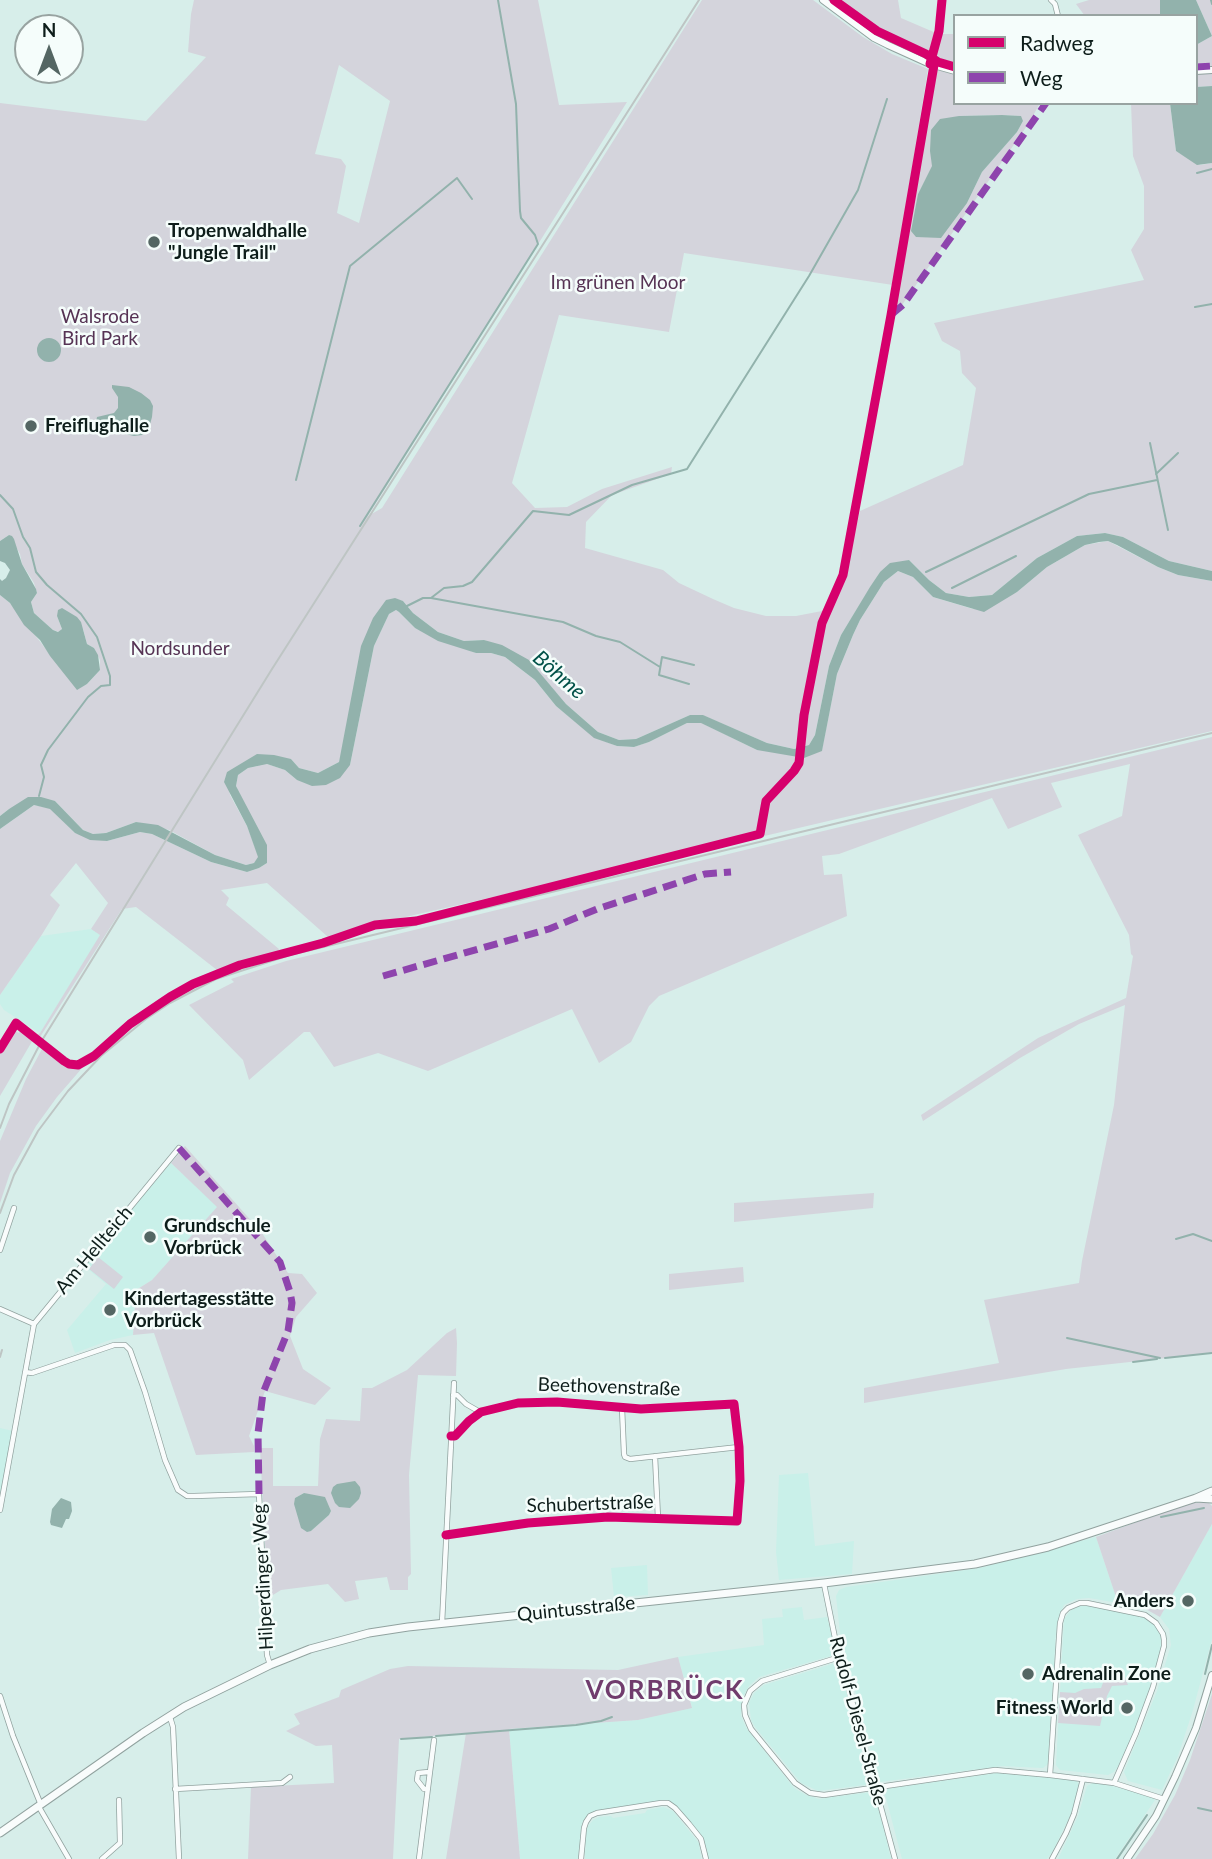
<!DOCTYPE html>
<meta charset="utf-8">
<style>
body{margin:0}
#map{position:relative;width:1212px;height:1859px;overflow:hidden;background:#d7eeea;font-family:Lato,sans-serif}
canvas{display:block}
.legend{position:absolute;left:953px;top:14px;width:245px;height:91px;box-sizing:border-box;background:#f5fdfb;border:2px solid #98a3a1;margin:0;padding:9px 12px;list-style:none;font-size:21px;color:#0d1d1a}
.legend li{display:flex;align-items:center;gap:14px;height:35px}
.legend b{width:35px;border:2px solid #98a3a1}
.north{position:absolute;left:14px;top:14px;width:70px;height:70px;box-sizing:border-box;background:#f5fdfb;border:2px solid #98a3a1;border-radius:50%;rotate:0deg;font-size:19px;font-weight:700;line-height:28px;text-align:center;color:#0d1d1a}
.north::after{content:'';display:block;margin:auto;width:24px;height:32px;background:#546663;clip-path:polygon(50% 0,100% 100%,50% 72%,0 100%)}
</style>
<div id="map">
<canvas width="1212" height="1859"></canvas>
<ul class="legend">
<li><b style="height:9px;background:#d6006c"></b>Radweg</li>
<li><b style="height:9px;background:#8e44ad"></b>Weg</li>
</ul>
<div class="north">N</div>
</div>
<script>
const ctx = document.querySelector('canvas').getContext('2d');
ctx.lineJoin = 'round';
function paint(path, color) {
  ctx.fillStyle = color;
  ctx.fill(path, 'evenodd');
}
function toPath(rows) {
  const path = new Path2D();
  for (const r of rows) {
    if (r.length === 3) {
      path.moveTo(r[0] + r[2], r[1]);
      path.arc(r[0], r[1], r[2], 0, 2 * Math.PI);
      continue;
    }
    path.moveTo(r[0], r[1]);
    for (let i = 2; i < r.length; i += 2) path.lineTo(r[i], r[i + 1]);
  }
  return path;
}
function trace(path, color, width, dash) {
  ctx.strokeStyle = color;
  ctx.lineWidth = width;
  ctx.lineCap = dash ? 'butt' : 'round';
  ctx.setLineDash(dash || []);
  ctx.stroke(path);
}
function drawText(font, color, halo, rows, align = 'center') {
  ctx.font = font + ' Lato,sans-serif';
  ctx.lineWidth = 5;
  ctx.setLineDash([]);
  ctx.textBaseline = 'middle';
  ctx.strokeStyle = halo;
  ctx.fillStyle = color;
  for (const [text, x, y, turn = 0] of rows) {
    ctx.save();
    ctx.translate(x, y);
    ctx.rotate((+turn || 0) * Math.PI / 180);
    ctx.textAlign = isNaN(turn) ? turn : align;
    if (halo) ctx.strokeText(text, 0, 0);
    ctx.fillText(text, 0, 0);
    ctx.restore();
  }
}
paint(toPath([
 [91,929,101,935,40,1033,4,1010,0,1004,0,995,41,936],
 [171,1163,218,1207,152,1280,136,1290,133,1335,110,1340,75,1353,67,1330,106,1284,84,1266],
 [0,1428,13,1431,0,1499],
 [808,1473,815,1546,854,1541,852,1574,779,1580,776,1552,779,1475],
 [1212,1524,1212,1639,1193,1710,1178,1756,1162,1790,1128,1781,1124,1772,1157,1691,1171,1645,1169,1629,1160,1617],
 [1096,1537,1118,1603,1089,1598,1077,1599,1064,1605,1059,1616,1056,1630,1048,1764,1043,1768,1002,1766,880,1782,878,1779,840,1633,836,1596,839,1590,846,1587,980,1568],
 [647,1565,648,1595,614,1597,611,1568],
 [1090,1605,1139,1615,1156,1623,1162,1634,1163,1646,1151,1689,1134,1734,1119,1765,1114,1772,1108,1775,1060,1770,1056,1765,1064,1619,1071,1610,1080,1606],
 [802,1607,804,1620,827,1617,836,1650,834,1655,759,1677,749,1686,742,1699,741,1716,744,1723,747,1729,794,1788,806,1795,819,1799,871,1792,875,1794,891,1859,709,1859,704,1840,676,1807,669,1802,588,1816,582,1823,578,1859,520,1859,509,1729,638,1720,692,1707,678,1657,764,1645,762,1619,783,1617,782,1609],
 [835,1663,840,1667,870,1780,865,1785,818,1791,801,1783,755,1727,751,1720,749,1703,754,1693,764,1685],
 [997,1773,1076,1780,1080,1786,1071,1814,1053,1851,1047,1859,902,1859,885,1794,887,1789],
 [1095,1782,1152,1796,1155,1800,1115,1859,1058,1859,1078,1816,1087,1786],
 [663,1807,673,1811,699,1843,701,1859,585,1859,586,1833,588,1826,593,1820,599,1817,611,1816,613,1818,645,1813,647,1810]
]), '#c9f0e9');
paint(toPath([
 [194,0,538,0,559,105,627,102,368,516,382,508,702,0,813,0,863,37,892,54,928,69,893,285,684,253,669,332,559,315,512,483,535,508,567,507,602,489,672,467,671,474,612,495,586,522,585,548,663,570,679,583,713,599,734,608,766,616,796,616,822,611,845,573,860,511,963,465,976,388,962,373,960,351,942,341,934,323,1144,280,1131,250,1144,229,1144,186,1133,156,1131,103,1170,103,1176,151,1200,165,1212,163,1212,571,1169,561,1123,537,1105,533,1077,536,1037,558,992,595,969,597,946,593,929,580,909,560,880,572,841,635,829,666,815,735,809,745,794,749,767,743,702,715,690,715,636,739,619,740,598,732,566,704,528,660,484,640,464,641,438,632,413,613,403,601,386,600,339,762,318,773,299,768,291,759,227,772,230,795,247,826,259,858,254,863,246,865,215,855,169,830,136,822,106,833,93,834,83,830,55,801,9,809,0,816,0,595,10,603,77,689,87,684,100,670,100,660,94,648,87,644,83,629,57,616,62,629,59,632,53,630,34,613,31,602,37,593,34,583,22,564,20,554,9,535,0,541,0,103,146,121,206,57,188,52,191,14],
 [339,65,390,101,359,223,337,213,346,166,341,159,315,154],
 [838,0,898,0,901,18,936,33,929,52,887,35],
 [1089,0,1160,0,1160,16,1085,16,1076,4],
 [1196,0,1212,0,1212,86,1196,87,1196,45,1212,36],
 [941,34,955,34,955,63,936,58],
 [935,69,955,75,955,103,1040,103,1029,123,902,305,894,310,929,113],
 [1002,115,1020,116,1023,121,1017,132,982,172,967,203,918,194,959,116],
 [1108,541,1158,567,1178,575,1212,581,1212,731,726,845,722,842,572,879,388,921,328,937,267,883,221,890,229,898,226,905,279,949,278,951,245,960,217,970,136,907,122,909,40,1037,37,1035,40,1033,100,935,91,929,108,903,76,863,50,895,60,905,41,936,0,995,0,829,34,805,50,808,75,833,107,841,140,832,152,834,211,862,247,872,259,868,267,863,246,808,236,786,238,775,248,768,267,764,285,770,297,780,350,765,374,646,389,614,396,610,399,612,415,628,476,653,491,653,505,657,535,680,556,706,594,737,617,746,634,747,649,742,687,723,694,722,702,723,757,750,822,750,837,674,853,635,860,620,884,582,898,571,913,577,933,597,973,609,1017,592,1047,567,1085,545],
 [1212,737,1212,1353,1066,1369,864,1403,864,1388,999,1363,984,1300,1079,1283,1082,1261,1114,1105,1125,1005,1079,1024,1020,1058,923,1121,921,1115,1038,1038,1126,998,1133,956,1131,954,1129,935,1078,835,1122,816,1130,764,1051,783,1062,807,1008,829,992,798,839,854,822,856,824,875,842,874,847,916,659,996,649,1006,631,1042,599,1063,572,1009,428,1071,378,1053,334,1067,310,1032,304,1032,249,1080,243,1060,189,1005,234,982,231,979,286,961],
 [21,1030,34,1038,0,1096,0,1053,15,1031,19,1033],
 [43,1047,68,1066,83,1067,57,1097,36,1126,10,1173,0,1203,0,1141,26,1079],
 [185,1146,262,1233,288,1273,302,1274,317,1293,296,1317,290,1336,303,1369,331,1388,315,1405,265,1391,249,1436,254,1446,254,1452,196,1455,154,1333,133,1335,136,1290,152,1280,217,1207,171,1163],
 [874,1193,873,1208,734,1222,734,1203],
 [98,1257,123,1277,114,1289,89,1269],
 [743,1267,744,1282,669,1290,669,1274],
 [456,1328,457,1343,456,1376,418,1375,409,1475,411,1574,408,1577,408,1590,390,1590,387,1577,355,1581,359,1599,345,1602,328,1584,281,1590,268,1598,260,1448,273,1448,273,1486,318,1486,320,1439,326,1419,360,1421,362,1388,372,1388,407,1370,447,1333],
 [304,1493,331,1511,329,1515,311,1531,295,1498],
 [1208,1502,1212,1506,1212,1524,1160,1617,1142,1607,1118,1603,1096,1537,1172,1509,1193,1503],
 [678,1657,692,1708,638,1720,509,1729,520,1859,446,1859,466,1733,399,1739,393,1859,248,1859,251,1787,334,1783,332,1745,316,1746,286,1731,300,1724,294,1714,339,1697,341,1690,390,1669,408,1666,618,1670],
 [1107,1672,1124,1675,1128,1685,1112,1686,1107,1696,1100,1726,1058,1723,1060,1692,1075,1693,1084,1689,1101,1688],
 [1212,1694,1212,1859,1135,1859,1153,1834,1175,1795,1190,1760]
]), '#d4d4dc');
paint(toPath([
 [1160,0,1196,0,1212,36,1196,45,1196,16,1160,16],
 [1212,86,1212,163,1197,165,1176,151,1170,103,1196,103,1196,87],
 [1002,115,1021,116,1023,121,1017,132,982,172,967,203,941,238,916,237,911,231,918,194,932,166,930,151,931,130,940,119,959,116],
 [49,350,12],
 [112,385,129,387,141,393,150,400,153,406,152,417,149,428,142,435,134,436,117,432,89,422,96,422,97,417,114,413,118,408,118,397,112,388],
 [1105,533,1123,537,1169,561,1212,571,1212,581,1178,575,1158,567,1117,545,1108,541,1099,542,1085,545,1047,567,1017,592,984,612,933,597,913,577,898,571,884,582,860,620,853,635,837,674,822,751,804,758,757,750,701,723,687,723,649,742,634,747,617,746,594,738,556,706,535,680,505,657,491,653,476,653,438,641,415,628,399,612,396,610,389,614,374,646,350,765,340,778,326,785,312,786,297,780,285,770,267,764,248,768,238,775,236,786,267,845,267,863,259,868,247,872,211,862,152,834,140,832,107,841,90,840,75,833,50,809,34,805,0,829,0,816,9,809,28,797,41,797,55,801,83,830,93,834,106,833,136,822,158,825,215,855,246,865,254,863,258,857,247,826,224,782,227,772,257,754,274,755,291,759,299,768,318,773,339,762,361,646,373,618,386,600,395,598,403,601,413,613,438,632,464,641,484,640,502,645,529,660,566,704,598,732,619,740,636,739,690,715,703,715,767,743,794,749,809,745,815,735,829,666,841,635,870,587,880,572,890,563,909,560,929,580,946,593,969,597,992,595,1037,558,1077,536],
 [9,535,12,536,14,539,22,564,36,589,37,593,31,602,34,613,53,630,58,632,62,629,57,616,58,610,62,608,77,617,81,622,87,644,94,648,98,655,100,670,87,684,77,690,50,656,40,640,24,625,10,603,0,595,0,579,2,581,6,578,10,570,5,563,0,561,0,541],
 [355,1481,360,1487,361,1493,359,1499,350,1508,339,1507,335,1503,331,1493,333,1487,337,1484],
 [304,1493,325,1497,331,1511,329,1515,311,1531,307,1532,301,1528,294,1504,295,1498],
 [61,1498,71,1502,72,1511,69,1519,66,1519,62,1528,51,1525,50,1522,52,1509]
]), '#92b2ac');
trace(toPath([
 [1211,0,1212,4],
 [1197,173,1212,169],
 [1195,307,1212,304],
 [1150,443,1168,530],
 [1156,474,1178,453],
 [296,480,350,266,457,178,472,199],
 [0,495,13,509,23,537,30,548,36,572,47,585,81,614,97,637,110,676,110,685,101,686,88,697,48,750,41,765,44,777,39,796],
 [360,526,538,244,535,235,521,218,520,211,516,104,498,0],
 [926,572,1089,494,1157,480],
 [952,588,1016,556],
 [431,598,444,588,463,586,472,582,533,511,569,515,632,485,687,469,809,276,858,190,887,99],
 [407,606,423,598,431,598,563,622,596,636,620,642,660,667],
 [689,684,659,675,662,657,694,665],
 [1176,1239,1193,1234,1212,1241],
 [1067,1338,1160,1358],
 [1165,1358,1212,1353],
 [1133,1362,1157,1359],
 [1161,1517,1204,1508],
 [1205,1674,1212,1645],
 [436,1736,576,1725,601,1721,612,1717],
 [401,1739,432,1737],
 [1198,1808,1212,1811],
 [1117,1859,1147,1815]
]), '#92b2ac', 2);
const street = toPath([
 [1051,0,1055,4,1058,16],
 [930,64,939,31,942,0],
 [0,1049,16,1023],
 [0,1250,14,1208],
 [0,1309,34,1324],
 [25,1372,32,1373,114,1345,125,1345,130,1350,145,1392,165,1460,178,1490,187,1496,194,1496,259,1494,267,1655,270,1665],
 [453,1395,457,1395,466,1404,480,1412],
 [622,1408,624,1454,625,1457,630,1459,739,1447],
 [655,1456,658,1518],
 [0,1510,34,1324,179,1148],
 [446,1535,528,1523,608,1517,737,1521,740,1481,739,1447,734,1404,641,1409,557,1402,518,1403,481,1412,469,1421,455,1436,451,1436],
 [824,1584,835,1638,895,1859],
 [442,1623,454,1383],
 [840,1657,762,1681,750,1691,744,1705,745,1715,751,1729,795,1783,810,1793,824,1795,995,1770,1050,1775,1114,1783,1164,1799],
 [0,1696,13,1736,41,1805],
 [170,1717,173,1727,179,1859],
 [1050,1775,1060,1623,1063,1613,1068,1608,1080,1603,1087,1603,1145,1615,1156,1623,1163,1634,1164,1640,1164,1646,1153,1687,1136,1733,1114,1783],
 [175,1789,282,1783,290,1777],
 [427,1789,424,1789,417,1780,418,1773,429,1772],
 [39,1807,69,1859],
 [102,1859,120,1843,119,1800],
 [419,1859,434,1740],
 [581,1859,584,1828,586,1822,590,1816,597,1813,661,1803,668,1803,675,1808,689,1824,701,1839,706,1859],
 [1052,1859,1066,1833,1074,1814,1083,1779]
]);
const secondary = toPath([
 [823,0,874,38,888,45,930,64,955,71],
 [1196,71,1212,70],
 [1127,1859,1156,1816,1175,1777,1196,1728,1212,1675]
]);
const primary = toPath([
 [1196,1498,1212,1499],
 [0,1833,143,1733,184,1707,270,1665,310,1649,369,1633,408,1627,824,1583,975,1564,1048,1547,1196,1498,1212,1491]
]);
trace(street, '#91a29f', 6);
trace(secondary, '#91a29f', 8);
trace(primary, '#91a29f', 9);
trace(street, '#f9fcfc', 4.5);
trace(secondary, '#f9fcfc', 6);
trace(primary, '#f9fcfc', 7);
trace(toPath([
 [0,1128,9,1104,41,1042,272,669,699,0],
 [0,1213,14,1175,38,1131,68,1091,101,1056,146,1019,170,1003,216,979,290,955,1212,733],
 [0,1357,2,1350]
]), '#bec5c4', 2);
trace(toPath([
 [1196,67,1212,66],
 [892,314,903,305,1046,103],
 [383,976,549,929,597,909,705,874,731,872],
 [179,1148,280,1262,290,1292,292,1303,288,1331,263,1393,258,1433,259,1494]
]), '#8e44ad', 7, [14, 7]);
trace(toPath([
 [834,0,877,31,926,54,938,62,955,67],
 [0,1049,16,1023,64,1061,69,1064,78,1065,94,1056,130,1024,170,997,193,984,240,965,323,943,375,925,416,921,760,834,766,801,794,771,799,763,804,715,822,623,843,575,891,315,934,65,930,64,939,31,942,0],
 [446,1535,528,1523,608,1517,737,1521,740,1481,739,1447,734,1404,641,1409,557,1402,518,1403,481,1412,469,1421,455,1436,451,1436]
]), '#d6006c', 9);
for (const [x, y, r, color] of [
 [154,242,7,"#546663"],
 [31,426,7,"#546663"],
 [150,1237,7,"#546663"],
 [110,1310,7,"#546663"],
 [1188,1601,7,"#546663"],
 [1028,1674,7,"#546663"],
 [1127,1708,7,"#546663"]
]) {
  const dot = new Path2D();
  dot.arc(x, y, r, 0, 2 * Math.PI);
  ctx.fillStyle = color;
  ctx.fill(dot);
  trace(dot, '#f5fdfb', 2.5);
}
drawText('bold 19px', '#0d1d1a', '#f5fdfb', [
 ["Tropenwaldhalle",168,231],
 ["\"Jungle Trail\"",168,253],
 ["Freiflughalle",45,426],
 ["Grundschule",164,1226],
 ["Vorbrück",164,1248],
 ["Kindertagesstätte",124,1299],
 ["Vorbrück",124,1321],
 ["Anders",1174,1601,"right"],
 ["Adrenalin Zone",1042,1674],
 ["Fitness World",1113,1708,"right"]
], 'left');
drawText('19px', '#563354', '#f5fdfb', [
 ["Im grünen Moor",618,283],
 ["Walsrode",100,317],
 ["Bird Park",100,339],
 ["Nordsunder",180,649]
]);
drawText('19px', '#0d1d1a', '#f5fdfb', [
 ["Am Hellteich",94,1250,-50],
 ["Beethovenstraße",609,1387,2],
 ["Schubertstraße",590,1504,-2],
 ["Hilperdinger Weg",263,1577,-93],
 ["Quintusstraße",576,1609,-6],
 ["Rudolf-Diesel-Straße",858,1721,75]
]);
drawText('italic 21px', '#005148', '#f5fdfb', [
 ["Böhme",559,675,41]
]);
ctx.letterSpacing = '2px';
drawText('bold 26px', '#703c6d', '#f5fdfb', [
 ["VORBRÜCK",665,1691]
]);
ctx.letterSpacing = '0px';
</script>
